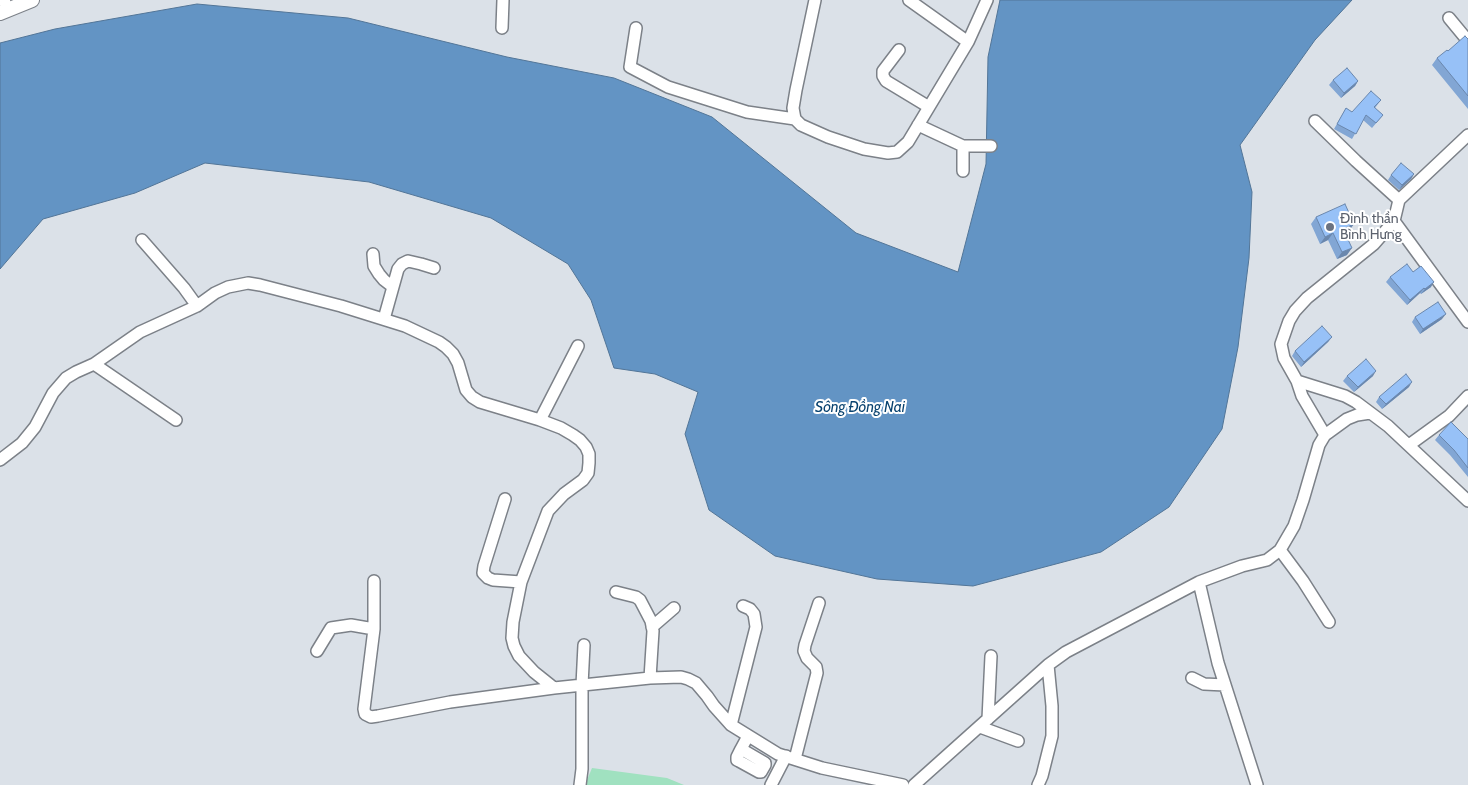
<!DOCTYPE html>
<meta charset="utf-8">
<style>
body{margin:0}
canvas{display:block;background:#dbe1e8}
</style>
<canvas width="1468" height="785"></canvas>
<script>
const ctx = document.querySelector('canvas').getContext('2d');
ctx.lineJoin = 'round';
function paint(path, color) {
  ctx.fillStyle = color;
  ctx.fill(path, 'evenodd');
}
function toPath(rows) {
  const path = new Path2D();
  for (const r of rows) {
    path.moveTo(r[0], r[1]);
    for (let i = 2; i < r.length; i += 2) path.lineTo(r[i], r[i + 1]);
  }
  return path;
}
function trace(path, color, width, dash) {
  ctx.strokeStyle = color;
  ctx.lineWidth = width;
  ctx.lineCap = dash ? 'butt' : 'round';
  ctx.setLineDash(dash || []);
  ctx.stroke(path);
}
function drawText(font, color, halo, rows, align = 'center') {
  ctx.font = font + ' Cabin,sans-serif';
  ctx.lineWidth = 4;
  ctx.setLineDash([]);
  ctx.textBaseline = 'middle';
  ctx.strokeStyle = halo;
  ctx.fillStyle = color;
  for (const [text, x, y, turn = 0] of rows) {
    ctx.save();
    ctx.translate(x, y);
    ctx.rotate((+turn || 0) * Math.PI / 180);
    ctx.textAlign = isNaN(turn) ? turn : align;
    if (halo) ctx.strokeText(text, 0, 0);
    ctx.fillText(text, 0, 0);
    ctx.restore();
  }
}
paint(toPath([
 [592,768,667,778,684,785,585,785]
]), '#a0e1c0');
const water = toPath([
 [1000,0,1352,0,1315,40,1240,145,1252,192,1249,258,1238,347,1222,429,1169,507,1101,552,973,586,877,579,775,556,709,510,685,434,698,392,655,374,614,368,591,300,568,264,491,218,369,182,205,163,135,193,43,219,0,269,0,43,55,29,197,4,348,18,507,57,614,78,712,117,856,233,958,272,986,164,988,57,1000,0]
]);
paint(water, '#6394c4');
trace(water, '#527597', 1);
const minor = toPath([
 [4,0,8,10],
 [815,0,796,90,793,108,795,119,801,125,828,137,864,149,888,153,897,152,908,142,968,42,987,0],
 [909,0,968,42],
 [1449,18,1468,41],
 [502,28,503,0],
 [636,28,630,67,668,87,747,112,795,119],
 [899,50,883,71,883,76,886,81,929,107],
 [1315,121,1356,161,1399,200],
 [918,125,963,146,991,146],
 [963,171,963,146],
 [1394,221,1468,322],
 [142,240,184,288,197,306],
 [373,254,374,266,379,274,384,280,393,287],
 [384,319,398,269,402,264,408,261,421,264,434,268],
 [94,364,176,420],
 [1297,381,1345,396,1356,402,1388,426,1468,501],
 [540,420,578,346],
 [1325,435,1302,396,1297,381,1284,358,1281,344,1289,321,1295,311,1307,298,1374,244,1394,221,1399,200,1468,135],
 [1409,445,1449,416,1468,396],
 [0,460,22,443,35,427,53,393,66,378,76,372,94,364,140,332,197,306,215,293,228,287,248,283,260,285,341,306,405,326,439,342,446,347,453,354,458,363,466,390,472,397,480,402,540,420,561,428,573,435,580,440,586,447,589,454,589,463,588,473,583,480,564,494,548,511,521,582,513,622,512,638,514,646,519,656,534,672,554,688,650,678,681,677,688,679,696,683,707,696,714,706,731,725,778,754,822,768,903,785],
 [505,499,484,566,483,573,488,578,493,580,521,582],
 [1280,550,1303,581,1329,622],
 [374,581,374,629,364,709,365,714,371,717,378,716,450,702,554,688],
 [1199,582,1218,663,1257,785],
 [616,592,636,597,640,600,651,621,653,631,650,678],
 [652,627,674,608],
 [317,651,331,628,351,625,374,629],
 [1192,678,1204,684,1225,685],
 [988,719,991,656],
 [731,725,756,627,754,614,750,609,743,606],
 [980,727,1018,741],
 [741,749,765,763,765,765,761,772,759,772,739,761,737,760,737,757,741,749,748,736],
 [795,759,817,673,816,667,807,658,804,651,805,645,819,603],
 [580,785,582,769,582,685,584,645],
 [771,785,786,756],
 [914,785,1048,665,1066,652,1199,582,1242,566,1267,560,1280,550,1294,526,1303,500,1319,445,1325,435,1347,419,1357,415,1370,413],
 [1038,785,1042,776,1052,736,1052,706,1048,665]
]);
const major = toPath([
 [0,13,32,0]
]);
trace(minor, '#7c8188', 14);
trace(major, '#7c8188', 16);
trace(minor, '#fff', 11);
trace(major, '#fff', 14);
paint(toPath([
 [1468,39,1468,109,1432,65,1437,58],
 [1333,80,1358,81,1355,86,1341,98,1329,85],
 [1381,100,1375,108,1383,115,1372,128,1363,120,1352,139,1334,129,1346,108,1352,112],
 [1414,174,1411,179,1399,190,1388,180,1391,175],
 [1316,217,1349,231,1345,233,1347,255,1337,259,1328,240,1320,244,1311,224],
 [1413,272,1431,287,1421,294,1420,293,1407,305,1386,282,1390,277],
 [1415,317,1442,319,1420,334,1412,322],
 [1332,337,1328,342,1301,367,1292,356,1295,351],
 [1347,376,1373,376,1354,392,1343,381],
 [1409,387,1382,409,1376,402,1379,397],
 [1439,435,1468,439,1468,477,1450,455,1435,440]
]), '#82a6d4');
paint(toPath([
 [1358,81,1355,86,1341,98,1344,93],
 [1414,174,1411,179,1399,190,1402,185],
 [1354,224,1349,231,1338,236,1343,229],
 [1333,233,1328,240,1320,244,1325,237],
 [1352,248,1347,255,1337,259,1342,252],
 [1434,282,1431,287,1421,294,1425,289],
 [1424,288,1420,293,1407,305,1410,300],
 [1446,314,1442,319,1420,334,1423,329],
 [1332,337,1328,342,1301,367,1304,362],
 [1376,371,1373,376,1354,392,1358,387],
 [1412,382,1409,387,1382,409,1386,404]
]), '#6a87ad');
const building = toPath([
 [1465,36,1468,39,1468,96,1437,58,1447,50,1448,51,1465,36],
 [1347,68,1358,81,1344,93,1333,80,1347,68],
 [1371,91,1381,100,1374,107,1383,115,1376,123,1366,115,1356,134,1337,124,1346,108,1352,112,1371,91],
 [1401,163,1414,174,1402,185,1391,175,1401,163],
 [1345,204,1354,224,1343,229,1352,248,1342,252,1333,233,1325,237,1316,217,1345,204],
 [1407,264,1413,272,1421,266,1434,282,1425,289,1424,288,1410,300,1390,277,1407,264],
 [1438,302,1446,314,1423,329,1415,317,1438,302],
 [1322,326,1332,337,1304,362,1295,351,1322,326],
 [1366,359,1376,371,1358,387,1347,376,1366,359],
 [1406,374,1412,382,1386,404,1379,397,1406,374],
 [1451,422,1468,439,1468,468,1454,450,1439,435,1451,422]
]);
paint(building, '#97c1f7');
trace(building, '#6a87ad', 1);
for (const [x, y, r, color] of [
 [1330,227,5,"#6b7280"]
]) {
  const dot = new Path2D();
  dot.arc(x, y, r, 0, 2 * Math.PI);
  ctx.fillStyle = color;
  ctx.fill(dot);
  trace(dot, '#fff', 2);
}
drawText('14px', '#5b616d', '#fff', [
 ["Đình thần",1340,219],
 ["Bình Hưng",1340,235]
], 'left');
drawText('italic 15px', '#08426f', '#fff', [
 ["Sông Đồng Nai",860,408]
]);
</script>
